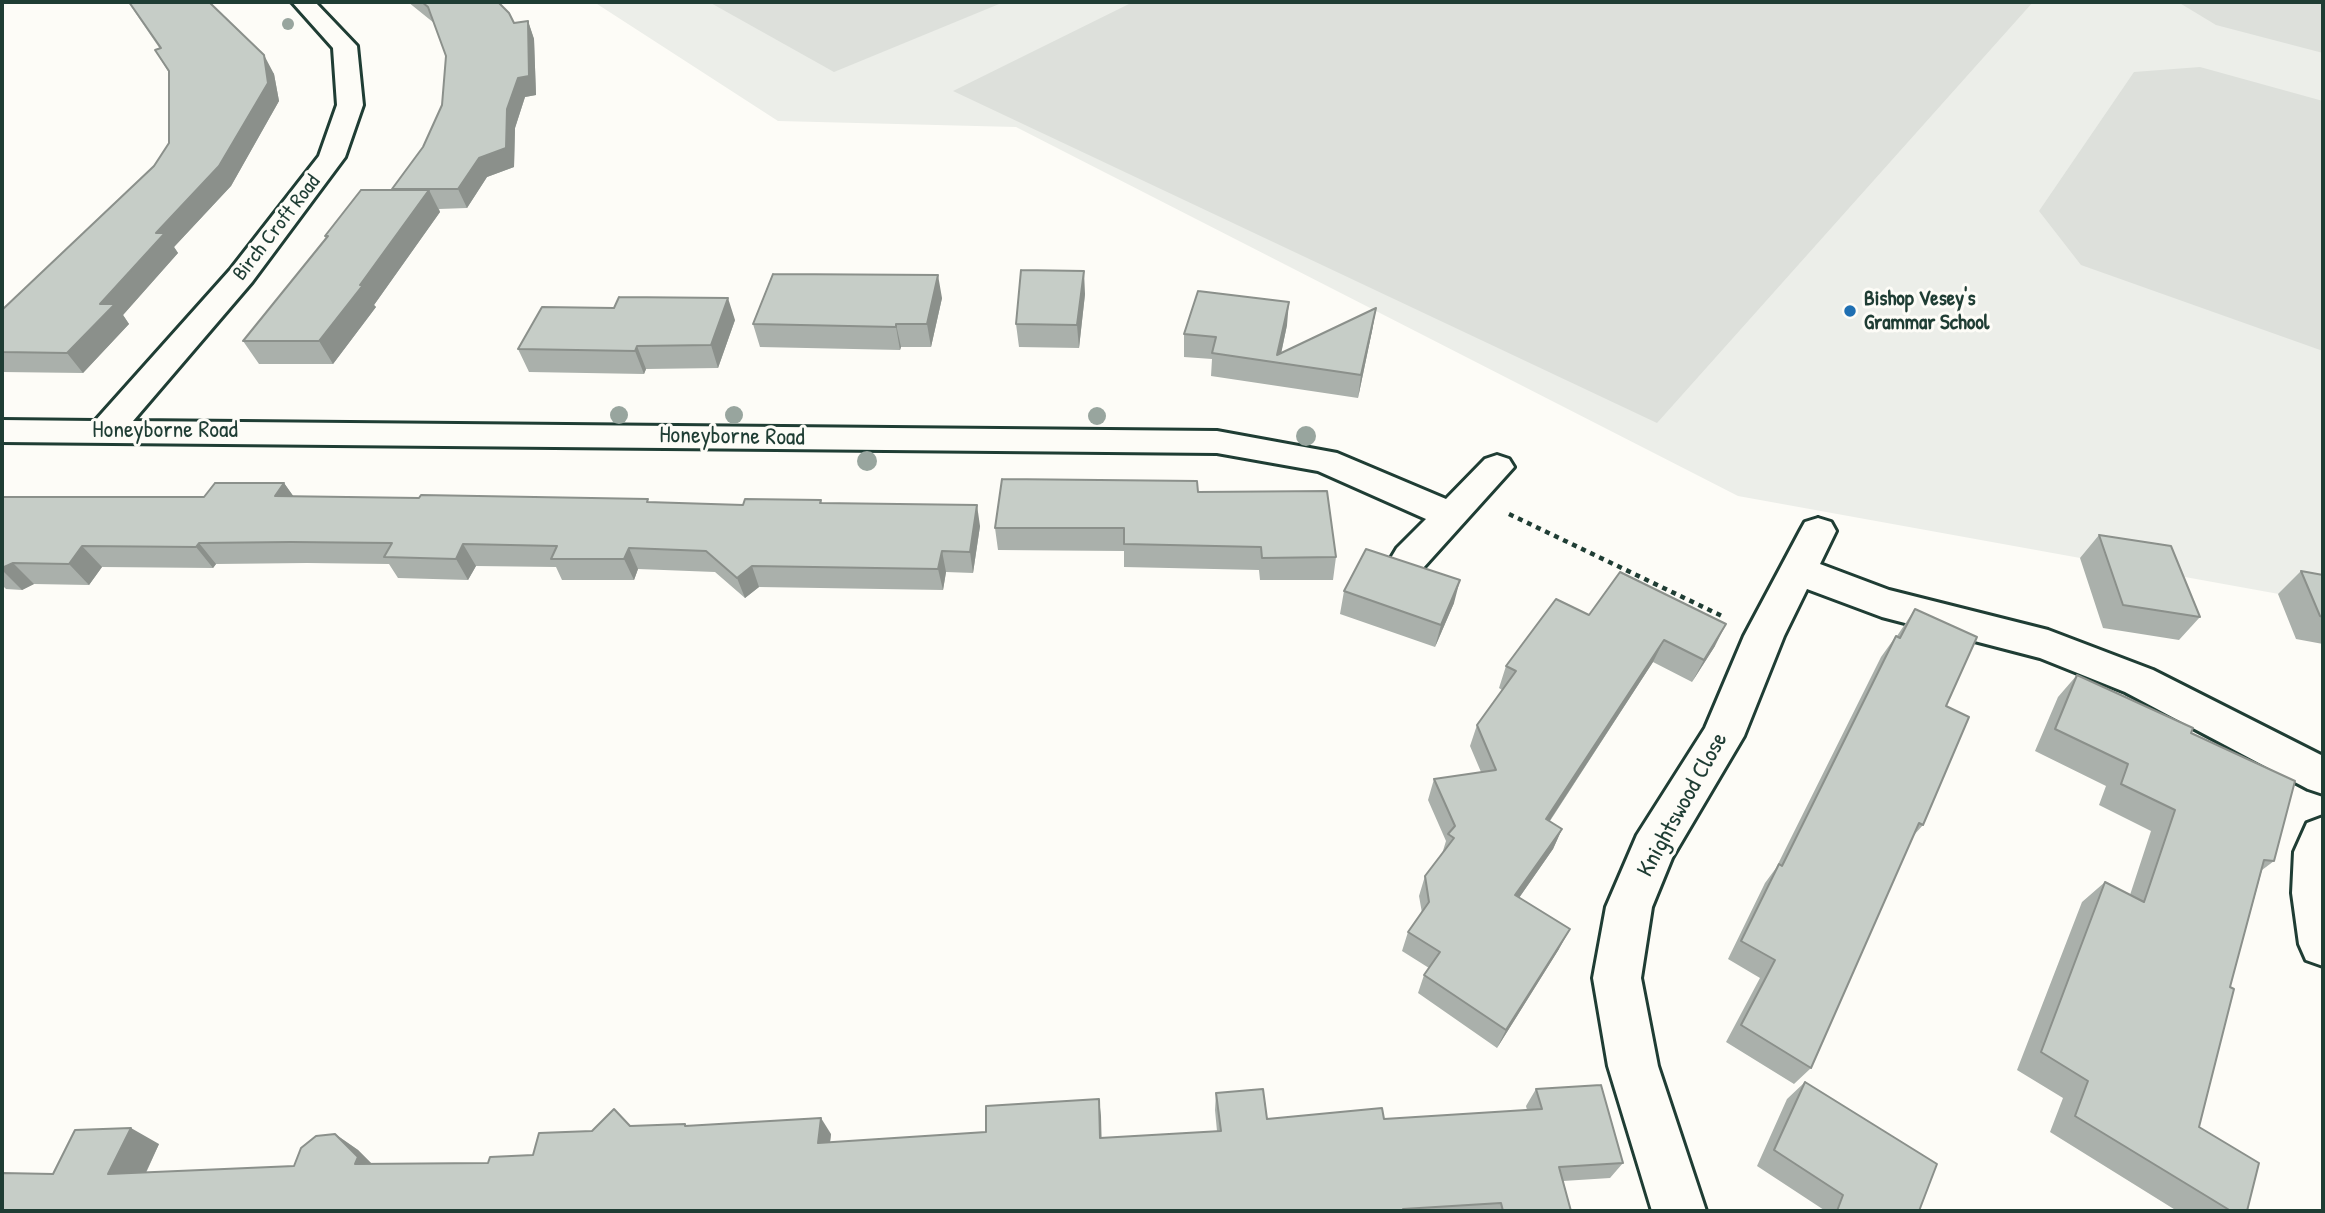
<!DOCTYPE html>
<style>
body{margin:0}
#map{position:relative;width:2325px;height:1213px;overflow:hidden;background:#fdfcf7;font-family:"Patrick Hand",sans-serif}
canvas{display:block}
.frame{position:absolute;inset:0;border:4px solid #1f3d34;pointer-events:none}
</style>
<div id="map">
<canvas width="2325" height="1213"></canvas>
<div class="frame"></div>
</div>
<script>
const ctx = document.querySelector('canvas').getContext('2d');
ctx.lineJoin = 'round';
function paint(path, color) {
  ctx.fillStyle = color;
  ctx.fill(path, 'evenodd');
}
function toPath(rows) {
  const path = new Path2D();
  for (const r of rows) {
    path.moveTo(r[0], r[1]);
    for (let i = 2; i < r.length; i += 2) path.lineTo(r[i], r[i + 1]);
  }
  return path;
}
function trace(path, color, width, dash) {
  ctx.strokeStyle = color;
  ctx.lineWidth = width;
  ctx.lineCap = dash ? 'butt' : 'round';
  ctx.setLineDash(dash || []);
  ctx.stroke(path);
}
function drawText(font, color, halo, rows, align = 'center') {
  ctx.font = font + ' "Patrick Hand",sans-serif';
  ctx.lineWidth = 6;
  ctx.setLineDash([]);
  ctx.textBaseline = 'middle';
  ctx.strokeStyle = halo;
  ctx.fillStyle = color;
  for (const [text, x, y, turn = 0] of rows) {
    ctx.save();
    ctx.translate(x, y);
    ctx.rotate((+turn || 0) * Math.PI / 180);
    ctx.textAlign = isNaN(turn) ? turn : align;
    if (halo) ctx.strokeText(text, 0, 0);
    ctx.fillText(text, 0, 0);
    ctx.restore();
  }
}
paint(toPath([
 [594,2,2323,2,2323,602,1738,496,1016,127,778,121]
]), '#eceee9');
paint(toPath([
 [709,2,1004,2,834,72],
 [1133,2,2033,2,1657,423,953,91],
 [2178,2,2323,2,2323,53,2216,25],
 [2200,67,2323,101,2323,351,2081,265,2039,211,2134,72]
]), '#dde0db');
const minor = toPath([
 [292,2,315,2,357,46,363,105,345,157,252,282,133,421,1217,431,1337,453,1446,499,1485,459,1497,455,1509,459,1514,467,1423,568,1410,572,1397,568,1391,558,1397,548,1426,519,1318,471,1217,453,2,442,2,420,95,421,230,270,319,156,337,105,333,48,292,2],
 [1818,518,1831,522,1836,531,1820,564,1889,590,2048,630,2153,670,2323,756,2323,794,2308,789,2125,692,2040,658,1882,617,1807,589,1784,636,1744,736,1672,858,1652,907,1641,978,1658,1066,1706,1211,1652,1211,1608,1066,1593,978,1606,907,1637,835,1705,728,1744,636,1800,531,1805,522,1818,518],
 [2323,817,2323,966,2306,960,2299,944,2292,893,2294,852,2307,823,2323,817]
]);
trace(minor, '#1f3d34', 6);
trace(toPath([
 [1509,514,1722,616]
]), '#1f3d34', 4.5, [5, 5]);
paint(minor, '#fdfcf7');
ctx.fillStyle = '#98a59e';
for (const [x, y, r] of [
 [288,24,6],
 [619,415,9],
 [734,415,9],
 [1097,416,9],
 [1306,436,10],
 [867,461,10]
]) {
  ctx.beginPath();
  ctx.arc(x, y, r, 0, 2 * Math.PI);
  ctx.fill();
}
paint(toPath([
 [128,2,209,2,274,74,279,101,231,186,174,247,178,253,123,315,129,324,83,373,2,372,2,309,3,309,154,166,169,143,169,73,155,50,160,49],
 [408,2,498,2,514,23,528,21,534,39,536,95,525,97,515,128,514,167,487,177,467,208,439,209,440,212,374,305,376,307,333,364,259,364,243,341,326,239,325,236,392,190,423,147,442,105,446,56,434,23],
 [1085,294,1079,348,1019,347,1016,324],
 [942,298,931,347,901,347,900,350,760,347,753,324],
 [1376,308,1372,331,1358,398,1211,376,1212,359,1184,357,1184,334,1287,325,1281,354],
 [735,320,718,368,646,369,644,374,529,372,518,349],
 [284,483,293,496,649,502,743,505,821,500,822,503,980,526,973,573,946,572,943,590,759,587,745,598,715,572,638,569,634,580,562,580,556,567,476,566,468,580,398,578,389,564,307,563,216,564,213,568,102,567,89,585,34,584,22,590,6,589,2,585,2,497,204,497],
 [1198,492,1336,557,1333,580,1260,580,1259,570,1124,567,1124,551,998,550,995,528],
 [2099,535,2200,617,2179,640,2103,628,2080,558],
 [2301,571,2323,575,2323,644,2296,639,2278,594],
 [1344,591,1454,603,1435,647,1340,614],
 [1915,609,1946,706,1923,825,1914,835,1811,1068,1794,1084,1726,1042,1760,978,1728,959,1765,883,1776,868,1881,657,1896,636,1897,636],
 [1589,615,1715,646,1692,682,1653,662,1550,821,1562,829,1553,849,1519,898,1559,949,1497,1048,1418,993,1424,975,1429,968,1402,951,1408,932,1422,913,1419,896,1425,876,1442,854,1446,841,1428,800,1434,779,1481,772,1470,746,1477,725,1502,690,1499,688,1506,666],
 [2077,675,2191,733,2274,861,2262,870,2230,987,2199,1127,2231,1211,2177,1211,2050,1132,2063,1098,2017,1070,2082,902,2105,882,2130,895,2151,831,2099,805,2106,786,2035,751,2058,697],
 [1805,1082,1919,1211,1823,1211,1824,1210,1757,1166,1787,1099],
 [1536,1089,1623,1163,1610,1178,1563,1181,1571,1211,2,1211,53,1174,159,1144,146,1173,294,1166,335,1134,358,1150,372,1164,488,1163,533,1155,592,1131,630,1126,685,1124,687,1126,831,1134,830,1142,986,1132,1101,1116,1101,1138,1217,1131,1215,1110,1216,1093,1267,1119,1384,1119,1527,1110,1526,1106]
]), '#aab0ab');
paint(toPath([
 [528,21,534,39,536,95,525,97,515,128,514,167,487,177,467,208,458,189],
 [264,55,274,74,279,101,231,186,174,247,178,253,123,315,129,324,83,373,67,353,100,304,156,233],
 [429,190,440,212,374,305,376,307,333,364,319,341],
 [1084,271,1085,294,1079,348,1077,325],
 [938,275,942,298,931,347,927,324],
 [728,298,735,320,718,368,711,345],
 [1289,302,1287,325,1279,363,1277,355],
 [1376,308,1372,331,1358,398,1361,375],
 [896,324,901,347,900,350,896,327],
 [637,346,646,369,644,374,635,351],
 [284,483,299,504,275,496],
 [977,505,980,526,973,573,970,552],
 [199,543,216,564,213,568,196,547],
 [463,544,476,566,468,580,456,559],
 [82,546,102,567,89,585,69,564],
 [629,548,638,569,634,580,624,559],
 [942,551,946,572,943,590,938,569],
 [13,563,34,584,22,590,2,570,2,568],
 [752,566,759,587,745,598,737,578],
 [1460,580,1454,603,1435,647,1441,625],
 [1726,624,1715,646,1692,682,1704,660],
 [1664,640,1653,662,1537,840,1546,819],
 [1562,829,1553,849,1507,915,1515,895],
 [1570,929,1559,949,1497,1048,1506,1030],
 [1099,1099,1101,1116,1102,1154,1100,1138],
 [821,1118,831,1134,828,1159,818,1143],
 [131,1128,159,1144,138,1189,108,1174],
 [335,1134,358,1150,380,1172,355,1164]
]), '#8b908b');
const building = toPath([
 [129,2,209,2,264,55,268,83,219,166,156,233,165,233,100,304,115,304,67,353,2,352,2,309,3,309,154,166,169,143,169,71,155,50,161,48,129,2],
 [422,2,498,2,509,13,514,23,528,21,529,76,518,78,507,109,506,148,479,158,458,189,392,189,423,147,442,105,446,56,428,7,422,2],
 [361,190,429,190,360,285,363,285,319,341,243,341,328,236,325,236,361,190],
 [1021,270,1084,271,1077,325,1016,324,1021,270],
 [773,274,938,275,927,324,896,324,896,327,753,324,773,274],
 [1198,291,1289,302,1277,355,1376,308,1361,375,1212,353,1216,337,1184,334,1198,291],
 [619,297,728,298,711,345,637,346,635,351,518,349,542,307,614,308,619,297],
 [1002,479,1197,481,1198,492,1327,491,1336,557,1262,558,1261,547,1124,544,1124,528,995,528,1002,479],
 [215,483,284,483,275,496,419,498,421,495,648,499,647,502,743,505,745,499,821,500,820,503,977,505,970,552,942,551,938,569,752,566,737,578,706,551,629,548,624,559,551,559,557,546,463,544,456,559,384,557,392,543,291,542,199,543,196,547,82,546,69,564,13,563,2,568,2,497,204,497,215,483],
 [2099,535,2171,546,2200,617,2123,605,2099,535],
 [1366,549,1460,580,1441,625,1344,591,1366,549],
 [2301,571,2323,575,2323,617,2320,616,2301,571],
 [1620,572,1726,624,1704,660,1664,640,1546,819,1562,829,1515,895,1570,929,1506,1030,1424,975,1440,952,1408,932,1429,902,1425,876,1454,838,1448,834,1455,826,1434,779,1496,770,1477,725,1516,671,1506,666,1556,599,1589,615,1620,572],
 [1915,609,1977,637,1946,706,1969,717,1923,825,1919,823,1811,1068,1741,1025,1775,960,1741,941,1779,864,1782,866,1896,636,1900,638,1915,609],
 [2077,675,2193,728,2191,733,2295,781,2274,861,2264,860,2230,987,2234,989,2199,1127,2259,1163,2247,1211,2231,1211,2075,1116,2088,1081,2041,1052,2105,882,2144,902,2175,810,2121,784,2128,764,2055,729,2077,675],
 [1805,1082,1937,1164,1919,1211,1837,1211,1843,1195,1774,1150,1805,1082],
 [1601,1085,1623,1163,1559,1167,1571,1211,1503,1211,1501,1203,1403,1209,1403,1211,2,1211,2,1173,53,1174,75,1130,131,1128,108,1174,294,1166,301,1148,316,1136,335,1134,358,1157,355,1164,488,1163,490,1157,533,1155,539,1133,592,1131,614,1109,630,1126,685,1124,685,1126,821,1118,818,1143,986,1132,986,1106,1099,1099,1100,1138,1221,1131,1216,1093,1263,1089,1267,1119,1382,1108,1384,1119,1542,1109,1536,1089,1601,1085]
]);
paint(building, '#c6cdc7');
trace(building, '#8b908b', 2);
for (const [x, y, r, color] of [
 [1850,311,7,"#1f6fb2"]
]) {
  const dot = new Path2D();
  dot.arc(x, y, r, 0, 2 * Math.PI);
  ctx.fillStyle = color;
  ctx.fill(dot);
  trace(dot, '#fdfcf7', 2.5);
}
drawText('21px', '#1f3d34', '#fdfcf7', [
 ["Birch Croft Road",277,228,-52]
]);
drawText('bold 21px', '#1f3d34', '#fdfcf7', [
 ["Bishop Vesey's",1864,299],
 ["Grammar School",1864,323]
], 'left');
drawText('24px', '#1f3d34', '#fdfcf7', [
 ["Honeyborne Road",165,431],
 ["Honeyborne Road",732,437,1],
 ["Knightswood Close",1683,805,-61]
]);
</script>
